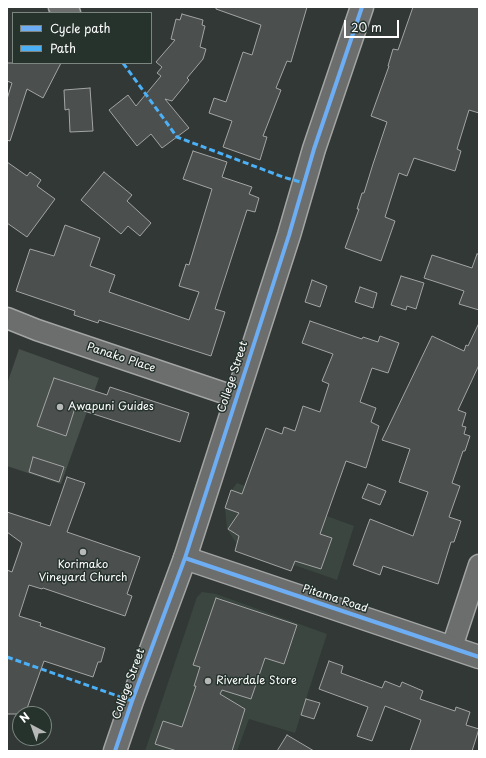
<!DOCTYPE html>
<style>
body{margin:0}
#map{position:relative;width:486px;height:758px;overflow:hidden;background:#323835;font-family:"Playpen Sans",sans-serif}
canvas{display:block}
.frame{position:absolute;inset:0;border:8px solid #fff;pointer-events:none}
.legend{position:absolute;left:12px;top:12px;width:140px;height:52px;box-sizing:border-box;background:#26332d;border:1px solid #7d8581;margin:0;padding:5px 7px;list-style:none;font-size:12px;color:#fff}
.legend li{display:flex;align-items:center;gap:8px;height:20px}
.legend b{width:20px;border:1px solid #7d8581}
.north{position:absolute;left:12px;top:706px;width:40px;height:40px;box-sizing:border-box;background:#26332d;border:1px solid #7d8581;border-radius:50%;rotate:319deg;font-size:11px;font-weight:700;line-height:16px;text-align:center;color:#fff}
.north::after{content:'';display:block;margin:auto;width:14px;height:18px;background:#b7b9b8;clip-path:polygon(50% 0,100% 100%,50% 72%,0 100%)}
.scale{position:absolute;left:344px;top:20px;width:55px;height:18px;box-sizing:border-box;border:2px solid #fff;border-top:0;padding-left:5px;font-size:12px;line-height:14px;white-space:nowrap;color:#fff;-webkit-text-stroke:3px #26332d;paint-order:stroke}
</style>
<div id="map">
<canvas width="486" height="758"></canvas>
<div class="frame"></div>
<ul class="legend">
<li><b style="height:5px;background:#6dadf4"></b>Cycle path</li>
<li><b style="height:5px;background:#4cb0f7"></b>Path</li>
</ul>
<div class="north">N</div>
<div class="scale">20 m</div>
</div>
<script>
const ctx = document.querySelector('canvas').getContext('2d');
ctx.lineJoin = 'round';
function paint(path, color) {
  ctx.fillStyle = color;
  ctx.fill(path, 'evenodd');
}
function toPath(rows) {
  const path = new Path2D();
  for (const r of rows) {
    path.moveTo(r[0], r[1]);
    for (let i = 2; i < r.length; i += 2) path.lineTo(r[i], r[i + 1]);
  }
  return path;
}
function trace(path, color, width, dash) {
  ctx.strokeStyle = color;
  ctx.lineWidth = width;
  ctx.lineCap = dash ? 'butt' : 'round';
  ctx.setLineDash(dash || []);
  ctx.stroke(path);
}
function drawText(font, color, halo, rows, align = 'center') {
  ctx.font = font + ' "Playpen Sans",sans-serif';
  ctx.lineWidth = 3;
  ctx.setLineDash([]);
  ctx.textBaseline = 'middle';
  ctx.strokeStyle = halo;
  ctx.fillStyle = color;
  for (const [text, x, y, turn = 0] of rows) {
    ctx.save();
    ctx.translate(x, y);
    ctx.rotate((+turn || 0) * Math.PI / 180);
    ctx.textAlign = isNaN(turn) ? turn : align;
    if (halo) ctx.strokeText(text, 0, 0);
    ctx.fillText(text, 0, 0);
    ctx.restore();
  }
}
paint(toPath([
 [237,483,354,526,337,580,294,565,291,571,235,551,238,546,227,529,225,508,231,491],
 [202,592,216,594,327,634,295,733,249,719,237,751,145,751,197,597]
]), '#3b4640');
paint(toPath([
 [19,349,99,378,61,484,7,466,7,384]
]), '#47504b');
const building = toPath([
 [216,7,307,7,291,62,287,61,276,88,281,90,263,136,267,137,260,160,223,147,232,121,209,113,214,98,226,102,243,52,252,55,261,25,216,9,216,7],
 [413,7,479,7,479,113,469,110,457,149,461,151,455,171,414,158,407,176,399,173,385,217,395,221,381,261,345,248,359,209,357,209,362,193,364,193,373,164,387,122,371,116,389,66,388,66,393,49,398,50,413,7],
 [182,14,203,20,202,25,205,26,200,47,206,49,203,59,187,78,189,80,172,101,165,99,189,128,162,148,151,134,137,146,109,110,128,95,136,106,161,76,157,73,162,67,156,62,175,40,171,39,176,19,180,20,182,14],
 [7,63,61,63,43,98,27,89,10,141,7,140,7,99,12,83,7,81,7,63],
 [90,88,93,131,70,132,69,109,65,110,64,90,90,88],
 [193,151,227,162,222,177,252,187,249,194,259,198,255,212,247,210,215,309,225,312,211,356,99,320,98,323,74,315,75,311,16,291,30,249,54,256,65,225,100,238,90,266,115,275,109,292,189,320,199,292,179,286,186,264,189,265,212,189,183,179,193,151],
 [7,162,27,176,30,172,41,180,37,186,55,199,27,237,7,223,7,162],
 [104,172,132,195,127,201,151,223,140,236,128,226,121,234,81,200,104,172],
 [477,254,479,254,479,310,459,304,464,291,424,278,432,255,472,268,477,254],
 [401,276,424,283,416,309,407,306,406,310,391,305,401,276],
 [312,280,327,286,320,307,305,302,312,280],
 [360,287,377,293,373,308,355,302,360,287],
 [310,321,362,339,363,337,378,342,380,336,399,343,388,373,372,368,360,402,376,408,371,422,379,426,366,468,346,461,320,534,332,538,321,569,295,561,291,571,235,551,239,536,228,529,239,513,225,508,231,490,242,494,266,428,282,434,284,427,295,431,303,406,320,412,329,384,322,381,333,354,302,343,310,321],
 [479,323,479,365,458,410,466,413,462,426,466,427,464,434,470,436,465,451,463,451,452,483,460,486,449,517,461,521,454,542,451,542,438,584,383,566,380,575,353,565,370,519,413,536,428,492,399,482,410,449,382,440,432,336,464,351,466,345,468,346,479,323],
 [54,378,107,395,110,387,189,413,180,442,75,408,66,436,37,426,54,378],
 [33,457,64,467,59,482,29,472,33,457],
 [67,477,85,483,67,532,140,557,127,594,132,596,125,616,43,588,42,589,29,585,19,616,41,623,40,626,105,648,101,662,98,662,93,677,44,661,25,714,7,714,7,570,12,572,22,543,7,532,7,512,50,526,67,477],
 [368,484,386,491,380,505,362,498,368,484],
 [216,598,297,625,284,664,265,658,251,699,222,690,220,694,245,709,232,751,177,751,155,744,163,721,182,727,196,686,194,686,200,667,193,665,216,598],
 [329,661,343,666,341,673,382,688,385,681,400,687,402,682,423,691,420,699,455,711,456,707,470,712,466,725,479,729,472,751,410,751,421,720,385,706,372,741,357,736,368,707,319,689,329,661],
 [306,699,320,703,314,719,301,715,306,699],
 [287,735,314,751,277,751,287,735]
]);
paint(building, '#4b4f4d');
trace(building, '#a3a5a4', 1);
const minor = toPath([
 [59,7,70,13],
 [7,318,37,330,236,397],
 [452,647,479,565]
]);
const tertiary = toPath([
 [185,558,479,657]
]);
const secondary = toPath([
 [115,751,132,701,185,558,289,235,314,149,362,7]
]);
trace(minor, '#a3a5a4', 23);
trace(tertiary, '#a3a5a4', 25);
trace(secondary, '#a3a5a4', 25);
trace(minor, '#6b6e6d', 20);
trace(tertiary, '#6b6e6d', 22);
trace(secondary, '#6b6e6d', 22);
trace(toPath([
 [123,63,177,137,283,177,304,183],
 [7,657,132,701]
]), '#4cb0f7', 3, [6, 3]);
trace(toPath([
 [185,558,479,657],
 [115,751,132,701,185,558,289,235,314,149,362,7]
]), '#6dadf4', 4);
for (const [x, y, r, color] of [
 [60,407,4,"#b7b9b8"],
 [83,552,4,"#b7b9b8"],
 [208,681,4,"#b7b9b8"]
]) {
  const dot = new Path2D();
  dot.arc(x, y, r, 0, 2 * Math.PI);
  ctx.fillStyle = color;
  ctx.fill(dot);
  trace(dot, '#26332d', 1.5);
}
drawText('11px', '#fff', '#26332d', [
 ["Panako Place",121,358,18],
 ["College Street",233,377,-72],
 ["Pitama Road",335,599,18],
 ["College Street",129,684,-70]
]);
drawText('11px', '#fff', '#26332d', [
 ["Awapuni Guides",68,407],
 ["Korimako",83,565,"center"],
 ["Vineyard Church",83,578,"center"],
 ["Riverdale Store",216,681]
], 'left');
</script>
